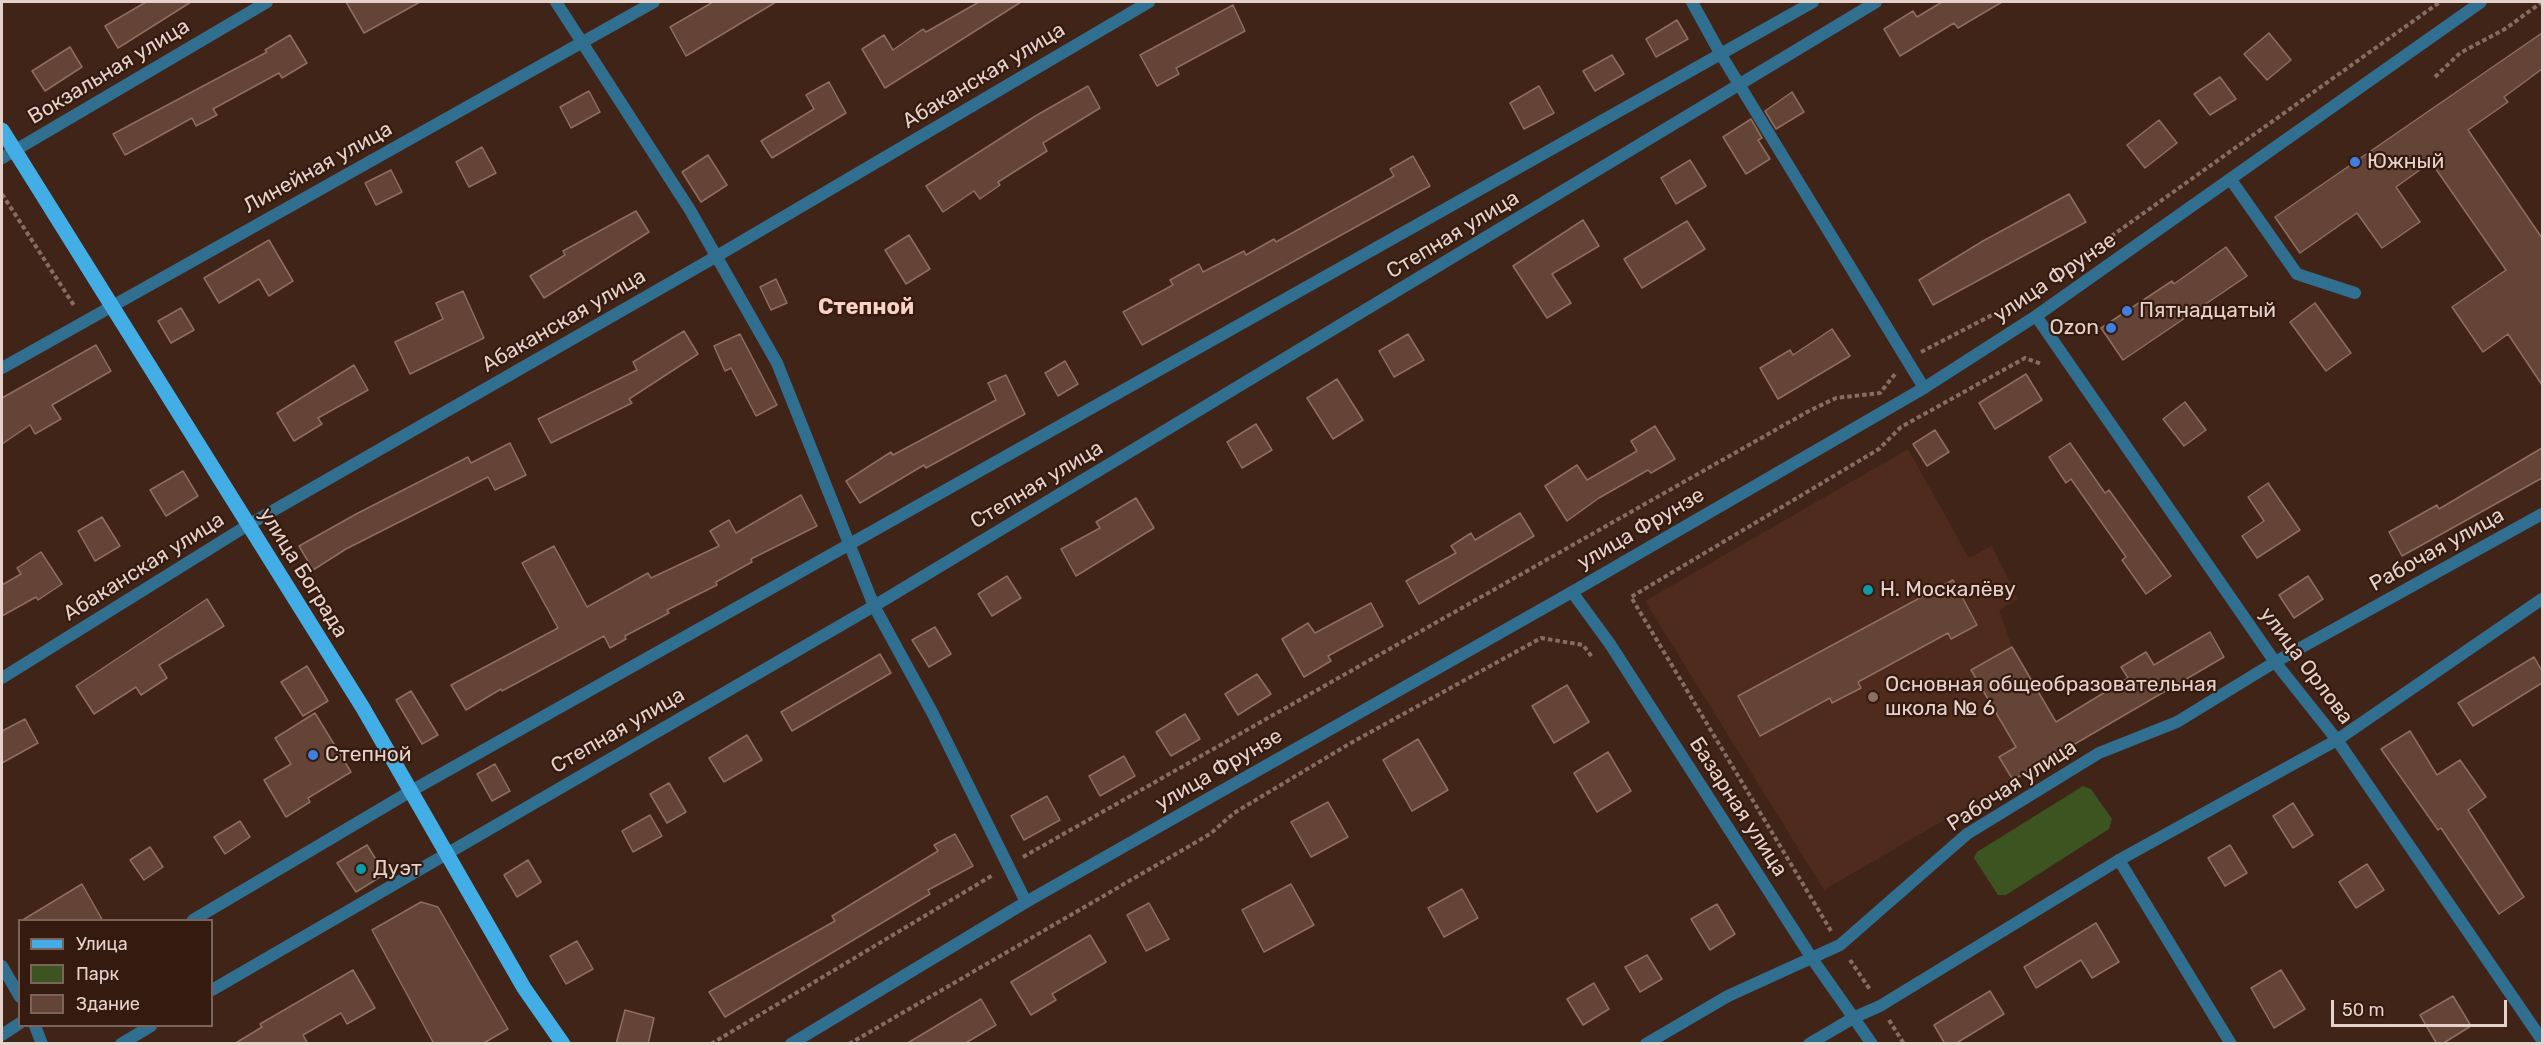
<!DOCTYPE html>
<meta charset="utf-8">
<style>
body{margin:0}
#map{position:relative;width:2544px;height:1045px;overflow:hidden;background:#402418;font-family:Rubik,sans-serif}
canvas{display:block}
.frame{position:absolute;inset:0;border:3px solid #e5d2cb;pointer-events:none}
.legend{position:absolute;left:18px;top:919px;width:195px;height:108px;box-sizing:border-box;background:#351a0f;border:2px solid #7b645a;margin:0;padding:8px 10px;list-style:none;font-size:18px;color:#e5d2cb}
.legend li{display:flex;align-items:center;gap:12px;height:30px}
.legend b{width:30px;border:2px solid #7b645a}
.scale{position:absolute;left:2331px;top:1000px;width:176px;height:27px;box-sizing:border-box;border:3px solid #e5d2cb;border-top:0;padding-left:8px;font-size:18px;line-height:21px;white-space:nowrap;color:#e5d2cb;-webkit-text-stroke:4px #351a0f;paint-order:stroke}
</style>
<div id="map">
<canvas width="2544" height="1045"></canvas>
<div class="frame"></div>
<ul class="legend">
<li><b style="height:8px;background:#43aee5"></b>Улица</li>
<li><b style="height:16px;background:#3b5420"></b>Парк</li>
<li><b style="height:16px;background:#634437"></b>Здание</li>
</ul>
<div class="scale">50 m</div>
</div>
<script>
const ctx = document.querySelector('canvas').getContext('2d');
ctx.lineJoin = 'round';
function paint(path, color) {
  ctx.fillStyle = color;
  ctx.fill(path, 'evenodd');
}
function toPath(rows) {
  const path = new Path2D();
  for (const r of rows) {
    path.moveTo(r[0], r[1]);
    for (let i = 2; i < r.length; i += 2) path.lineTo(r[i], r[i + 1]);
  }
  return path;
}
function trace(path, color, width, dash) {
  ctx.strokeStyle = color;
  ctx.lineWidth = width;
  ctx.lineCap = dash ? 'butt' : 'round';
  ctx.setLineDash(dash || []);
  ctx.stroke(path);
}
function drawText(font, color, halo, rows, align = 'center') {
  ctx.font = font + ' Rubik,sans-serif';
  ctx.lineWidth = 4.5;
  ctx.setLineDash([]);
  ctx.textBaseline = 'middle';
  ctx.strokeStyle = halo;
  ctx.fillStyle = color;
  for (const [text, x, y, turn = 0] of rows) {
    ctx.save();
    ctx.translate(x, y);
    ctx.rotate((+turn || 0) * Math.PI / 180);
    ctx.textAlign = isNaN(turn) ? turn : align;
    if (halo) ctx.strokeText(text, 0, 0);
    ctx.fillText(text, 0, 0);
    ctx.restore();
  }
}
paint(toPath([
 [1908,449,1969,558,1992,546,2018,599,1999,610,2012,647,2070,747,1824,890,1645,601]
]), '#4e2b1c');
paint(toPath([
 [2083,786,2091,789,2112,819,2109,829,2006,895,1998,895,1974,858,1977,852]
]), '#3b5420');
const building = toPath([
 [146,2,191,2,118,48,105,26,146,2],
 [346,2,420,2,364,33,346,2],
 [713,2,776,2,686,56,670,27,713,2],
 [979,2,1021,2,885,88,862,49,884,35,893,50,923,29,926,32,979,2],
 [1942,2,2002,2,1958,28,1954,23,1900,56,1884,29,1913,11,1917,17,1942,2],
 [1233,5,1245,31,1176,68,1179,74,1157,86,1140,55,1233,5],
 [1677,20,1688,39,1656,57,1646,39,1677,20],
 [2269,33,2291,60,2267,80,2244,54,2269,33],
 [2542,33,2542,69,2504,97,2508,102,2468,130,2542,238,2542,385,2508,334,2483,352,2452,307,2506,270,2431,162,2396,187,2420,222,2382,248,2357,213,2300,253,2275,217,2542,33],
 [290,35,307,63,282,78,279,73,213,109,217,115,196,126,192,118,125,155,113,134,267,52,265,50,290,35],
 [70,47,82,67,45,91,32,71,70,47],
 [1612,55,1624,74,1595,91,1583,71,1612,55],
 [2220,77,2236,99,2210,115,2194,94,2220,77],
 [829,82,846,113,772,158,761,141,814,109,806,95,829,82],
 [1088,86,1100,108,1043,143,1047,151,998,182,1000,185,980,199,974,191,943,212,926,186,1037,115,1088,86],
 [1539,86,1554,113,1524,129,1510,103,1539,86],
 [589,91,600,112,571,128,560,107,589,91],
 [1792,92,1804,112,1776,129,1765,111,1792,92],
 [1751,119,1762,138,1758,140,1770,159,1746,174,1723,137,1751,119],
 [2159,120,2177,143,2145,168,2127,145,2159,120],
 [482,147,496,173,469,187,456,162,482,147],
 [708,155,727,185,701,202,682,172,708,155],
 [1413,156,1430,186,1142,345,1123,312,1173,285,1170,280,1199,264,1203,272,1244,251,1246,255,1274,239,1276,242,1394,176,1390,169,1413,156],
 [1690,160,1706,186,1676,204,1661,178,1690,160],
 [391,170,402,192,376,205,365,183,391,170],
 [2069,194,2086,222,1933,305,1919,280,1983,241,2069,194],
 [636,211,649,232,544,298,530,276,565,255,563,251,636,211],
 [1583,220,1599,246,1552,274,1571,303,1547,318,1513,266,1583,220],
 [1687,221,1705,249,1642,288,1624,259,1687,221],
 [909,235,930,269,906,284,885,250,909,235],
 [269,240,293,281,269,296,259,279,219,303,204,278,269,240],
 [2226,247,2247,276,2123,360,2101,328,2172,281,2174,284,2226,247],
 [776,279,787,303,771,310,760,287,776,279],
 [463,291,484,338,410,374,395,342,443,319,436,303,463,291],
 [2315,303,2351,353,2326,371,2290,322,2315,303],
 [181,308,194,330,171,343,158,321,181,308],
 [1832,329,1850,356,1778,399,1760,368,1790,350,1793,355,1832,329],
 [684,331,698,354,629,399,632,403,551,443,538,419,637,370,633,362,684,331],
 [740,334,777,405,756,416,731,368,725,371,714,346,740,334],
 [1408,334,1424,360,1394,377,1379,351,1408,334],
 [96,345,111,371,52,405,61,419,35,434,30,425,2,444,2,398,96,345],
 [1065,361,1078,384,1058,396,1045,373,1065,361],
 [354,365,368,390,318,418,322,424,294,441,277,413,354,365],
 [2026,374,2042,400,1995,429,1979,403,2026,374],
 [1006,375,1025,414,926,468,924,465,860,503,846,481,891,452,893,455,996,400,988,383,1006,375],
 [1337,379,1363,420,1333,439,1307,398,1337,379],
 [2185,402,2206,430,2184,446,2163,419,2185,402],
 [1256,424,1272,450,1242,468,1227,442,1256,424],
 [1655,426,1675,459,1651,473,1648,470,1599,498,1567,521,1545,486,1577,465,1587,480,1637,451,1631,441,1655,426],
 [1935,430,1949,452,1927,466,1913,444,1935,430],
 [510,443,526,475,495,490,488,477,346,549,313,570,299,546,358,513,468,457,471,463,510,443],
 [2070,443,2105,493,2109,490,2171,576,2146,594,2122,560,2126,557,2071,479,2066,483,2049,457,2070,443],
 [2542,448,2542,478,2402,556,2389,532,2437,505,2439,509,2542,448],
 [183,471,198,496,166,516,150,490,183,471],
 [2268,483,2300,530,2257,558,2242,536,2264,521,2248,497,2268,483],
 [801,495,817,526,751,559,752,562,716,582,717,585,667,610,669,613,625,636,626,639,610,648,604,636,502,691,501,689,466,710,451,685,558,628,522,563,554,546,587,607,648,573,651,578,719,546,710,531,729,520,736,533,801,495],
 [1136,498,1154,528,1076,576,1061,549,1100,528,1096,522,1136,498],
 [1520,513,1534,536,1419,604,1406,581,1456,553,1451,546,1471,533,1475,540,1520,513],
 [102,517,120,546,95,561,78,531,102,517],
 [41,552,62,584,38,600,36,597,2,616,2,585,21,574,17,568,41,552],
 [1007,576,1021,598,992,616,978,594,1007,576],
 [2308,576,2323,599,2294,618,2279,595,2308,576],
 [1953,580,1977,625,1951,639,1948,633,1858,682,1861,688,1832,703,1830,698,1760,736,1738,696,1953,580],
 [207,599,224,626,159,665,167,678,141,695,136,687,94,714,76,686,207,599],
 [1371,603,1383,626,1328,656,1331,661,1304,677,1282,639,1308,623,1315,633,1371,603],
 [935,627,951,654,929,667,912,640,935,627],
 [2210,632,2224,657,2013,780,1999,757,2016,747,1971,670,2012,647,2056,722,2128,678,2121,667,2146,652,2154,665,2210,632],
 [880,654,891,673,792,731,781,712,880,654],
 [2534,657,2542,671,2542,683,2473,726,2458,703,2534,657],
 [307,666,328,701,303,716,281,682,307,666],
 [1257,674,1271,694,1238,715,1225,694,1257,674],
 [1567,685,1589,722,1554,743,1532,706,1567,685],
 [411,691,438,735,422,744,396,700,411,691],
 [315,713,351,772,308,798,310,802,286,817,264,780,291,764,275,738,315,713],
 [1185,714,1200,739,1171,756,1156,732,1185,714],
 [25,719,38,743,2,763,2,731,25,719],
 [2410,731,2437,775,2460,760,2486,797,2468,810,2524,897,2499,914,2441,828,2438,830,2381,749,2410,731],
 [747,735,762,760,724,782,709,758,747,735],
 [1418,739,1448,790,1412,811,1383,760,1418,739],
 [1608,752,1631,791,1597,812,1574,773,1608,752],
 [1124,756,1135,776,1100,796,1089,776,1124,756],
 [495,764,510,791,492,801,477,774,495,764],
 [669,783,686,812,667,823,650,794,669,783],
 [1047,796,1060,820,1024,840,1011,816,1047,796],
 [1328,802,1348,837,1311,857,1291,822,1328,802],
 [2293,803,2313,835,2293,848,2273,816,2293,803],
 [650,815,662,836,633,852,622,831,650,815],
 [240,821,250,837,225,854,214,837,240,821],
 [955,834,973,866,928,890,930,894,725,1017,709,992,835,921,832,916,938,851,934,845,955,834],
 [367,845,385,874,356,892,337,863,367,845],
 [2230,845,2247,873,2225,886,2208,858,2230,845],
 [150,847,163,867,144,880,130,860,150,847],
 [528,860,541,882,517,897,504,875,528,860],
 [2367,864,2384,890,2356,908,2339,882,2367,864],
 [82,884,103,921,21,921,82,884],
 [1291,884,1314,925,1264,952,1242,910,1291,884],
 [1462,889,1478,918,1444,937,1428,908,1462,889],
 [421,902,438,907,508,1029,482,1044,434,1044,372,930,421,902],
 [1149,903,1169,939,1146,951,1127,915,1149,903],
 [1717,904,1735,934,1710,950,1691,919,1717,904],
 [2096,923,2119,962,2092,978,2081,960,2036,988,2024,967,2096,923],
 [1090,935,1106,962,1052,994,1056,1000,1031,1015,1011,982,1090,935],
 [577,941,593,969,566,984,550,956,577,941],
 [1647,955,1662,979,1640,992,1625,967,1647,955],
 [353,970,375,1008,347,1024,341,1013,303,1035,308,1044,234,1044,262,1027,260,1024,353,970],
 [2281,970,2305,1009,2274,1028,2251,988,2281,970],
 [1594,983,1609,1009,1583,1025,1567,999,1594,983],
 [1990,991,2004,1014,1955,1044,1945,1044,1934,1025,1990,991],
 [2453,996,2471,1026,2442,1044,2437,1044,2420,1015,2453,996],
 [981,999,996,1025,964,1044,906,1044,981,999],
 [625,1010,654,1018,648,1044,616,1044,625,1010]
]);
paint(building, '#634437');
trace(building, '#8f6e60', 1.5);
trace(toPath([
 [2435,77,2460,53,2505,29,2542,2],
 [2,194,75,307],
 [2068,274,2068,267,2440,2],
 [1921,352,2021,300,2027,300],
 [1023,857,1807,412,1836,398,1880,393,1895,374],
 [1831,931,1631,597,1879,449,1901,427,2025,358,2042,364],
 [1850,960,1871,991],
 [1889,1020,1904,1044],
 [711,1044,993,875],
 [849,1044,1210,834,1234,813,1349,744,1541,638,1583,645,1592,657]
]), '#856d63', 4, [4.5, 3]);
trace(toPath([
 [556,2,690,210,777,363,874,606,933,714,1026,902],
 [1692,2,1720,53,1924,388],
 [2231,180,2297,274,2355,293],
 [2119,860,2231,1044]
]), '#316f90', 12);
trace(toPath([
 [2,158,267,2],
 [2036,316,2275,662,2337,740,2542,1040],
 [2,368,654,2],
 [2,678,248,525,717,256,1149,2],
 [193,920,411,791,1813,2],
 [2,966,20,997],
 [212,990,874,606,1876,2],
 [35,1026,42,1044],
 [2,1035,20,1023],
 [121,1044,151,1026],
 [791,1044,1026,902,1572,592,1924,388,2036,316,2481,2],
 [1646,1044,1728,996,1840,945,1967,834,2099,753,2177,722,2275,662,2542,514],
 [1809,1044,1855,1017,1880,1006,2119,860,2337,740,2542,599]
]), '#316f90', 12);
trace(toPath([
 [1572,592,1610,644,1813,960,1872,1044]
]), '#316f90', 12);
trace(toPath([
 [2,130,363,708,524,988,563,1044]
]), '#43aee5', 15);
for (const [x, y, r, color] of [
 [2355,162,6,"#3f7fe0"],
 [2127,311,6,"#3f7fe0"],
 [2111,328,6,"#3f7fe0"],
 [1868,590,6,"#0f9aa8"],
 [1873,697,6,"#8d6e63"],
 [313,755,6,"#3f7fe0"],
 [361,869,6,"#0f9aa8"]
]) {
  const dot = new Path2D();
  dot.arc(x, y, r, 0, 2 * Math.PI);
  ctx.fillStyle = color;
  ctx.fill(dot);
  trace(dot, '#351a0f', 2);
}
drawText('21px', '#e5d2cb', '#351a0f', [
 ["Вокзальная улица",109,72,-31],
 ["Абаканская улица",984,76,-31],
 ["Линейная улица",318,168,-29],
 ["Степная улица",1453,235,-31],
 ["улица Фрунзе",2055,278,-34],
 ["Абаканская улица",564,321,-30],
 ["Степная улица",1037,485,-31],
 ["улица Фрунзе",1641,529,-30],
 ["Рабочая улица",2437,550,-29],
 ["Абаканская улица",144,567,-32],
 ["улица Бограда",303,573,58],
 ["улица Орлова",2306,666,53],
 ["Степная улица",618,731,-30],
 ["улица Фрунзе",1219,770,-30],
 ["Рабочая улица",2012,786,-33],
 ["Базарная улица",1738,807,57]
]);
drawText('21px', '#e5d2cb', '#351a0f', [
 ["Южный",2367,162],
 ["Пятнадцатый",2139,311],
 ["Ozon",2099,328,"right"],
 ["Н. Москалёву",1880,590],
 ["Основная общеобразовательная",1885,685],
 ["школа № 6",1885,709],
 ["Степной",325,755],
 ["Дуэт",373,869]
], 'left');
drawText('bold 22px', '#f9d2c3', '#351a0f', [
 ["Степной",866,308]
]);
</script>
